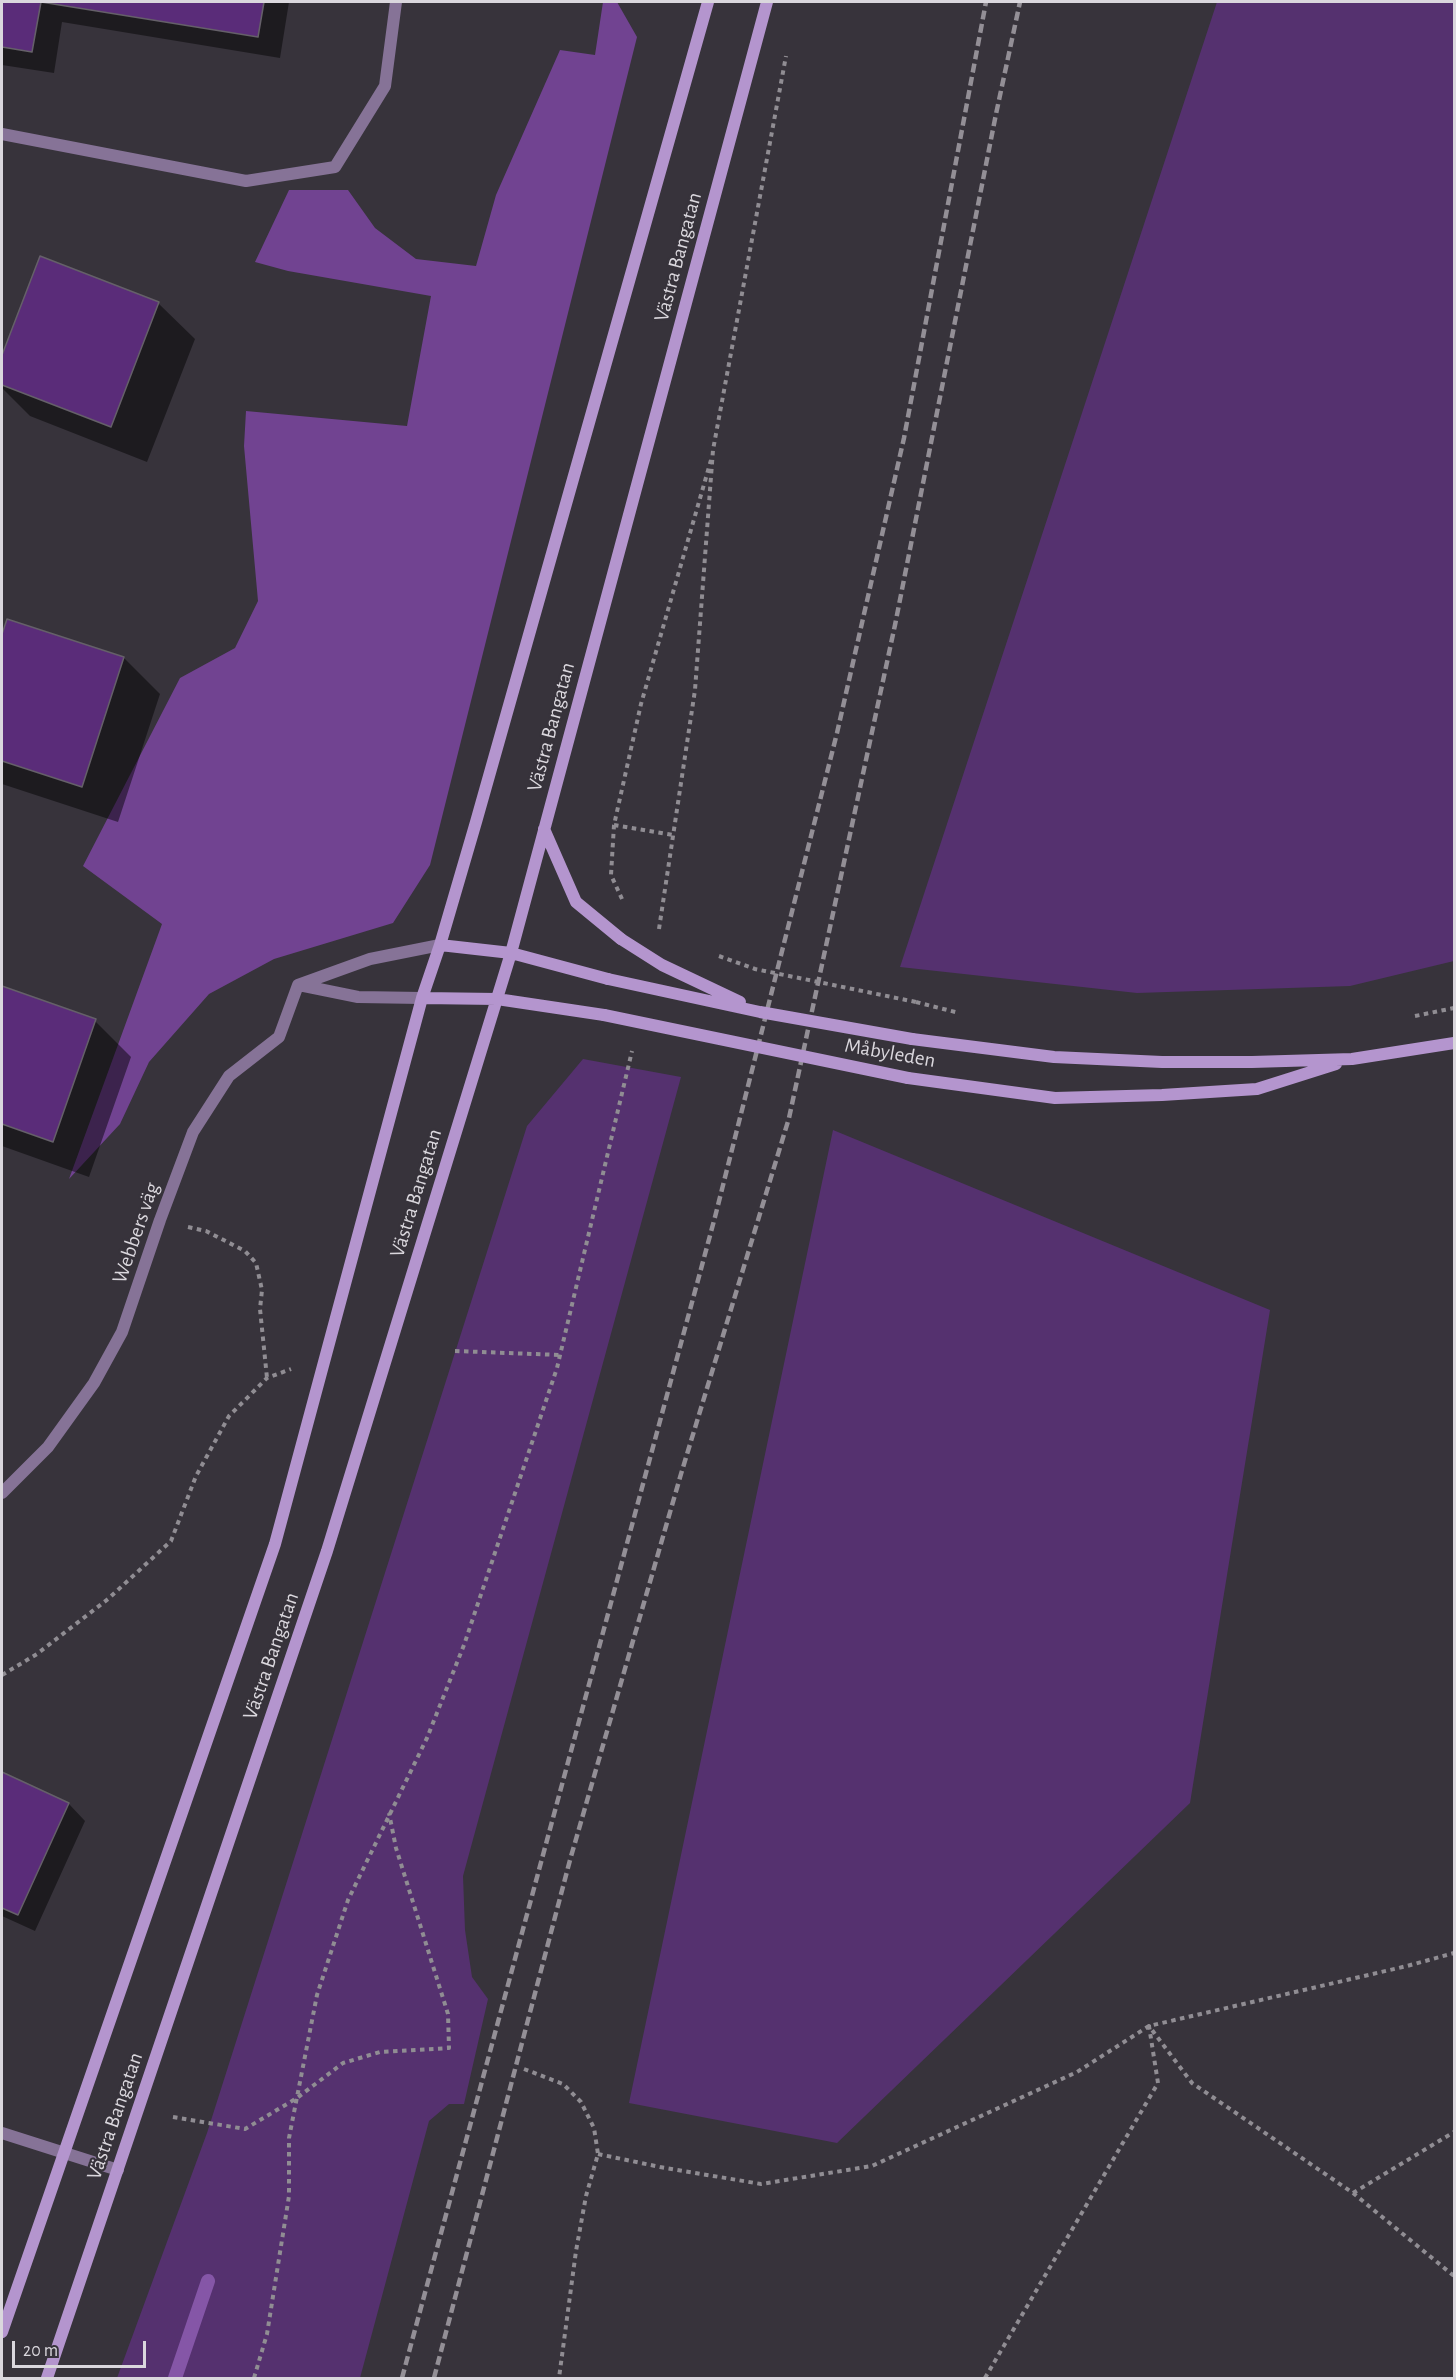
<!DOCTYPE html>
<meta charset="utf-8">
<style>
body{margin:0}
#map{position:relative;width:1456px;height:2380px;overflow:hidden;background:#37333b;font-family:"Alegreya Sans",sans-serif}
canvas{display:block}
.frame{position:absolute;inset:0;border:3px solid #dad7dd;pointer-events:none}
.scale{position:absolute;left:12px;top:2341px;width:134px;height:27px;box-sizing:border-box;border:3px solid #dad7dd;border-top:0;padding-left:8px;font-size:18px;line-height:21px;white-space:nowrap;color:#dad7dd;-webkit-text-stroke:4px #37333b;paint-order:stroke}
</style>
<div id="map">
<canvas width="1456" height="2380"></canvas>
<div class="frame"></div>
<div class="scale">20 m</div>
</div>
<script>
const ctx = document.querySelector('canvas').getContext('2d');
ctx.lineJoin = 'round';
function paint(path, color) {
  ctx.fillStyle = color;
  ctx.fill(path, 'evenodd');
}
function toPath(rows) {
  const path = new Path2D();
  for (const r of rows) {
    path.moveTo(r[0], r[1]);
    for (let i = 2; i < r.length; i += 2) path.lineTo(r[i], r[i + 1]);
  }
  return path;
}
function trace(path, color, width, dash) {
  ctx.strokeStyle = color;
  ctx.lineWidth = width;
  ctx.lineCap = dash ? 'butt' : 'round';
  ctx.setLineDash(dash || []);
  ctx.stroke(path);
}
function drawText(font, color, halo, rows, align = 'center') {
  ctx.font = font + ' "Alegreya Sans",sans-serif';
  ctx.lineWidth = 4.5;
  ctx.setLineDash([]);
  ctx.textBaseline = 'middle';
  ctx.strokeStyle = halo;
  ctx.fillStyle = color;
  for (const [text, x, y, turn = 0] of rows) {
    ctx.save();
    ctx.translate(x, y);
    ctx.rotate((+turn || 0) * Math.PI / 180);
    ctx.textAlign = isNaN(turn) ? turn : align;
    if (halo) ctx.strokeText(text, 0, 0);
    ctx.fillText(text, 0, 0);
    ctx.restore();
  }
}
paint(toPath([
 [1217,2,1454,2,1454,961,1350,986,1137,993,900,967],
 [583,1059,681,1077,463,1876,465,1930,472,1977,488,1999,464,2104,449,2104,429,2121,360,2378,117,2378,207,2133,527,1126],
 [833,1130,1270,1310,1190,1803,837,2143,629,2103]
]), '#55316f');
paint(toPath([
 [603,2,617,2,637,37,430,865,393,923,274,959,209,994,149,1062,120,1124,69,1179,162,924,83,866,180,678,235,648,258,601,244,446,246,411,407,426,431,296,288,271,255,262,289,190,348,190,375,228,416,259,476,266,496,195,560,50,595,55]
]), '#714391');
paint(toPath([
 [2,2,289,2,280,58,62,22,54,73,2,65],
 [41,257,158,303,195,339,147,462,30,416,2,388,2,359],
 [8,621,124,658,160,694,118,822,2,784,2,639],
 [2,987,95,1021,131,1057,89,1177,2,1146],
 [2,1774,69,1804,85,1821,35,1931,2,1916]
]), '#0007');
trace(toPath([
 [175,2378,208,2281]
]), '#8556a7', 14);
const building = toPath([
 [2,2,41,2,32,52,2,47,2,2],
 [41,2,264,2,258,37,41,2],
 [40,256,159,302,111,427,2,385,2,355,40,256],
 [7,619,124,657,82,787,2,761,2,634,7,619],
 [2,986,96,1019,53,1142,2,1124,2,986],
 [2,1772,69,1803,18,1915,2,1908,2,1772]
]);
paint(building, '#5a2c79');
trace(building, '#656069', 1.5);
trace(toPath([
 [614,825,673,835],
 [622,899,611,875,614,825,641,704,711,460],
 [659,929,695,690,713,450,786,56],
 [916,1002,959,1013],
 [1415,1016,1454,1008],
 [188,1227,206,1231,245,1251,256,1263,262,1290,260,1309,267,1378],
 [455,1351,560,1355],
 [2,1675,37,1654,108,1599,171,1541,196,1476,229,1416,267,1378,291,1369],
 [524,2069,563,2084,581,2102,594,2128,598,2154,586,2196,576,2251,559,2378],
 [173,2117,245,2129,297,2098,343,2063,380,2052,449,2048,448,2014,396,1848,389,1813],
 [598,2154,660,2167,761,2184,872,2166,1077,2072,1149,2026,1407,1966,1454,1953],
 [1353,2193,1454,2132],
 [254,2378,267,2334,289,2196,289,2138,317,1995,348,1900,427,1738,464,1645,557,1368,632,1051],
 [985,2378,1158,2083,1149,2026,1192,2083,1353,2193,1454,2276]
]), '#908d93', 4, [4.5, 4.5]);
trace(toPath([
 [2,134,246,181,335,167,385,86,396,2]
]), '#867397', 12);
trace(toPath([
 [298,985,370,959,440,945],
 [299,985,358,997,422,998],
 [2,1493,48,1447,94,1383,122,1332,160,1220,193,1132,229,1076,279,1037,298,985],
 [2,2133,118,2170]
]), '#867397', 12);
trace(toPath([
 [544,829,576,902,621,939],
 [440,945,511,953,608,979],
 [422,998,497,999,604,1015],
 [912,1039,1054,1057,1162,1062,1252,1062,1352,1059,1454,1043],
 [908,1078,1055,1098,1162,1095,1257,1089,1336,1064],
 [2,2332,275,1544,422,998,440,945,476,822,708,2],
 [47,2378,327,1551,511,953,767,2]
]), '#b495ce', 12);
trace(toPath([
 [402,2378,715,1217,837,733,904,438,986,2],
 [434,2378,570,1860,681,1474,789,1118,895,625,996,114,1020,2]
]), '#938f96', 4.5, [9, 4.5]);
trace(toPath([
 [719,956,755,969,916,1002]
]), '#908d93', 4, [4.5, 4.5]);
trace(toPath([
 [621,939,662,965,740,1002],
 [608,979,760,1012,912,1039],
 [604,1015,908,1078]
]), '#b495ce', 12);
drawText('21px', '#dad7dd', '#37333b', [
 ["Västra Bangatan",678,257,-75],
 ["Västra Bangatan",551,727,-75],
 ["Måbyleden",890,1053,10],
 ["Västra Bangatan",416,1193,-73],
 ["Webbers väg",136,1233,-71],
 ["Västra Bangatan",271,1656,-71],
 ["Västra Bangatan",115,2116,-71]
]);
</script>
